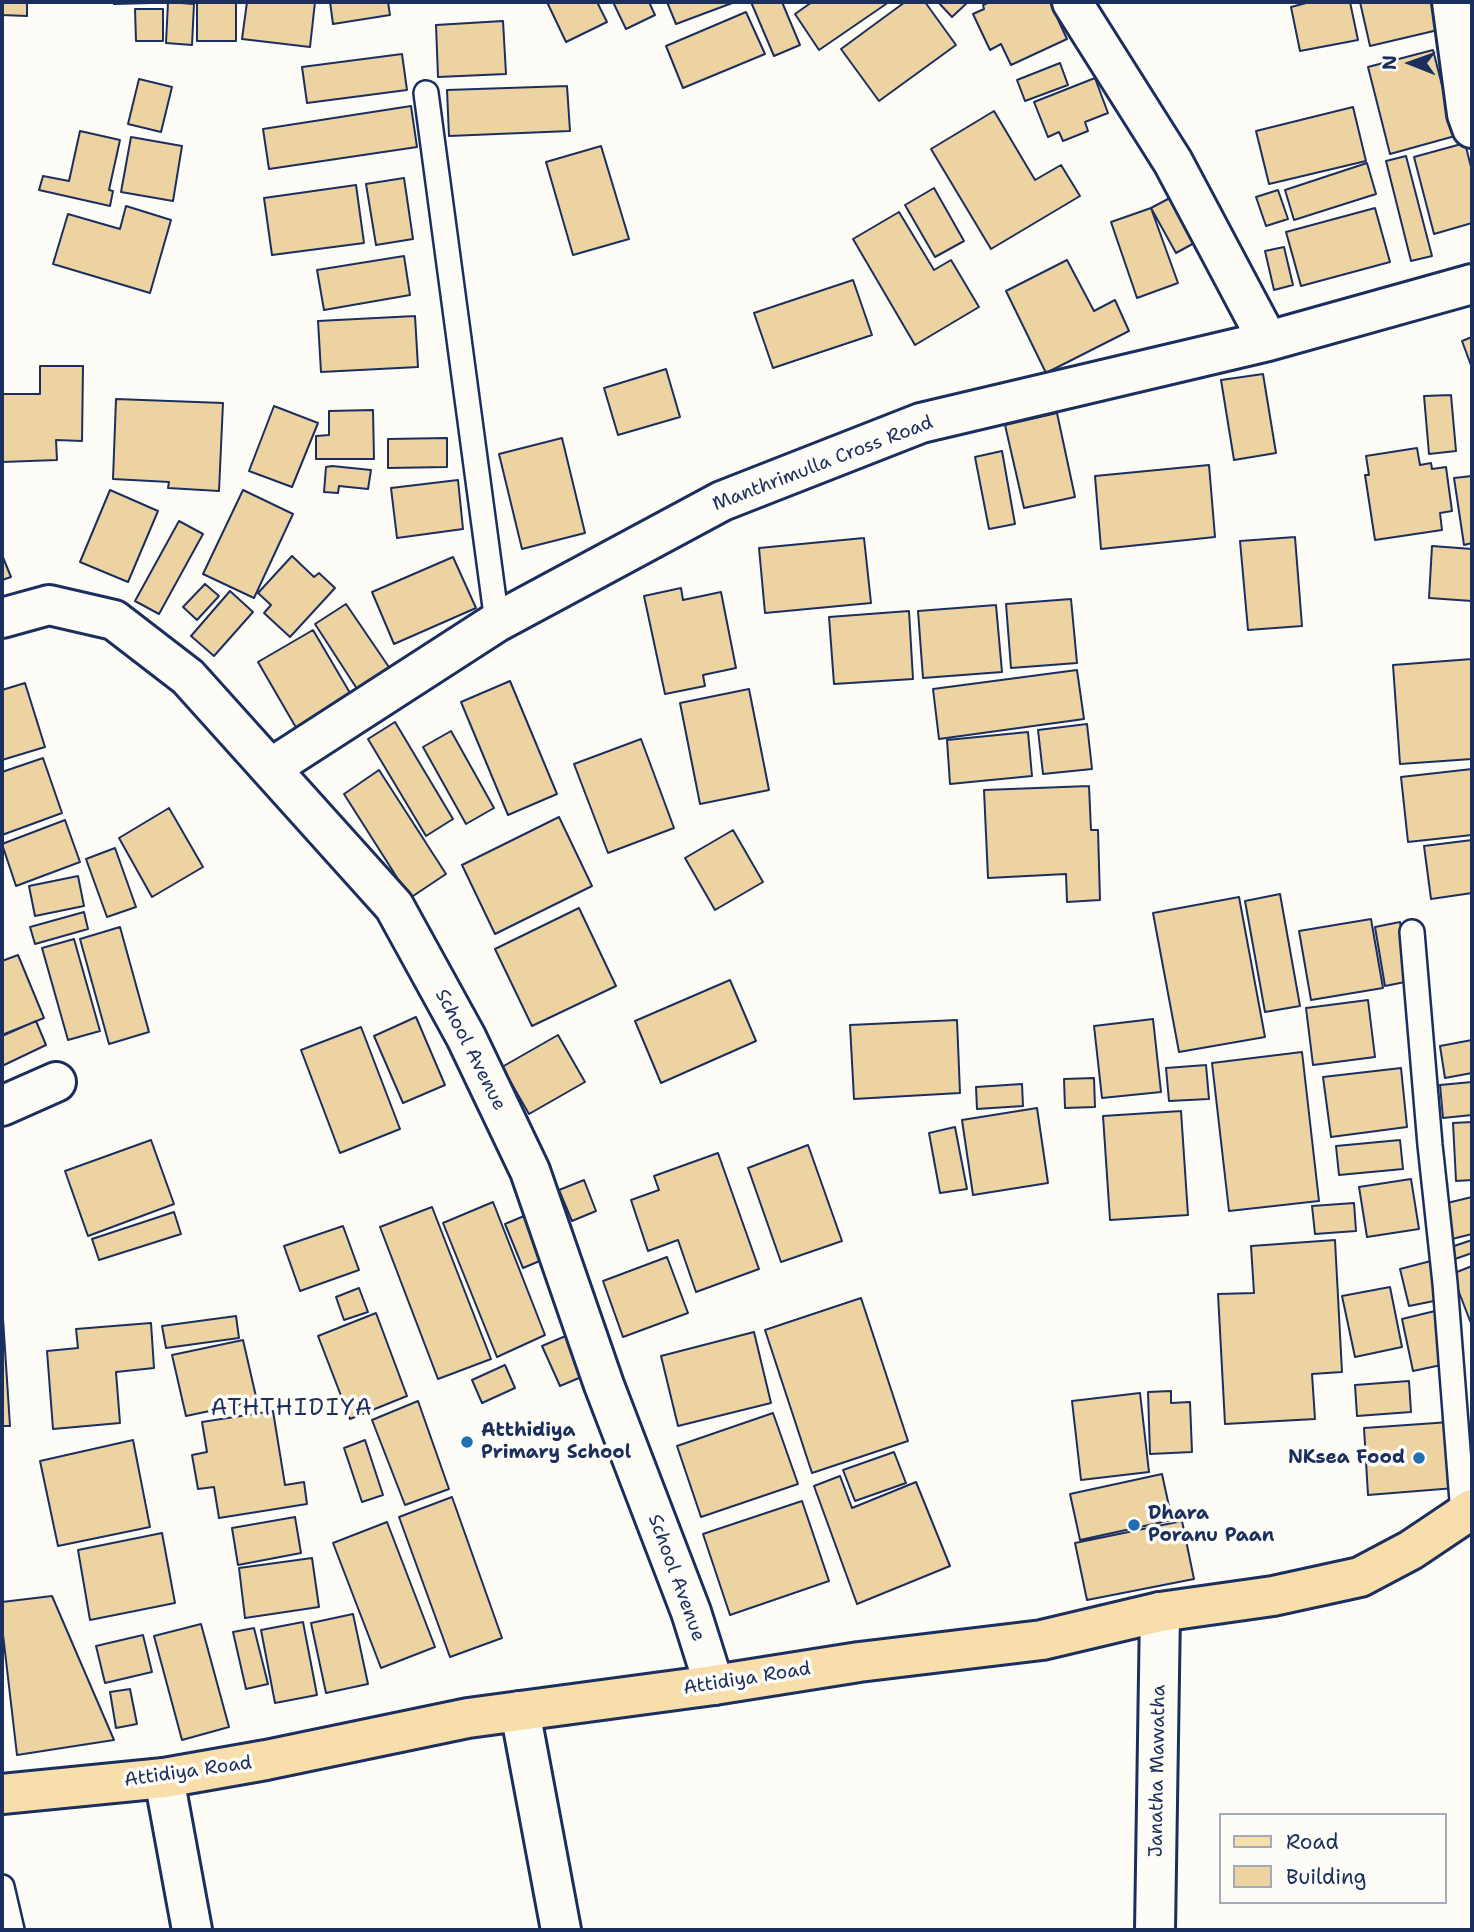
<!DOCTYPE html>
<style>
body{margin:0}
#map{position:relative;width:1474px;height:1932px;overflow:hidden;background:#fdfcf7;font-family:"Shantell Sans",sans-serif}
canvas{display:block}
.frame{position:absolute;inset:0;border:4px solid #1b2f5e;pointer-events:none}
.legend{position:absolute;left:1219px;top:1813px;width:228px;height:91px;box-sizing:border-box;background:#fdfcf7;border:2px solid #a3aaba;margin:0;padding:9px 12px;list-style:none;font-size:21px;color:#1b2f5e}
.legend li{display:flex;align-items:center;gap:14px;height:35px}
.legend b{width:35px;border:2px solid #a3aaba}
.north{position:absolute;left:1376px;top:28px;width:70px;height:70px;-webkit-text-stroke:5px #fdfcf7;paint-order:stroke;rotate:271deg;font-size:19px;font-weight:700;line-height:28px;text-align:center;color:#1b2f5e}
.north::after{content:'';display:block;margin:auto;width:24px;height:32px;background:#1b2f5e;clip-path:polygon(50% 0,100% 100%,50% 72%,0 100%)}
</style>
<div id="map">
<canvas width="1474" height="1932"></canvas>
<div class="frame"></div>
<ul class="legend">
<li><b style="height:9px;background:#f8deab"></b>Road</li>
<li><b style="height:19px;background:#edd3a2"></b>Building</li>
</ul>
<div class="north">N</div>
</div>
<script>
const ctx = document.querySelector('canvas').getContext('2d');
ctx.lineJoin = 'round';
function paint(path, color) {
  ctx.fillStyle = color;
  ctx.fill(path, 'evenodd');
}
function toPath(rows) {
  const path = new Path2D();
  for (const r of rows) {
    path.moveTo(r[0], r[1]);
    for (let i = 2; i < r.length; i += 2) path.lineTo(r[i], r[i + 1]);
  }
  return path;
}
function trace(path, color, width, dash) {
  ctx.strokeStyle = color;
  ctx.lineWidth = width;
  ctx.lineCap = dash ? 'butt' : 'round';
  ctx.setLineDash(dash || []);
  ctx.stroke(path);
}
function drawText(font, color, halo, rows, align = 'center') {
  ctx.font = font + ' "Shantell Sans",sans-serif';
  ctx.lineWidth = 7;
  ctx.setLineDash([]);
  ctx.textBaseline = 'middle';
  ctx.strokeStyle = halo;
  ctx.fillStyle = color;
  for (const [text, x, y, turn = 0] of rows) {
    ctx.save();
    ctx.translate(x, y);
    ctx.rotate((+turn || 0) * Math.PI / 180);
    ctx.textAlign = isNaN(turn) ? turn : align;
    if (halo) ctx.strokeText(text, 0, 0);
    ctx.fillText(text, 0, 0);
    ctx.restore();
  }
}
const building = toPath([
 [2,2,27,2,27,16,2,15,2,2],
 [114,2,151,2,151,3,114,4,114,2],
 [168,2,194,4,192,45,166,43,168,2],
 [197,2,236,2,236,41,197,41,197,2],
 [247,2,315,2,310,47,242,39,247,2],
 [330,2,388,2,390,15,333,24,330,2],
 [547,2,597,2,607,22,566,42,547,2],
 [613,2,649,2,655,15,626,29,613,2],
 [667,2,735,2,676,24,667,2],
 [751,2,782,2,800,45,774,56,751,2],
 [812,2,889,2,819,50,795,14,812,2],
 [905,2,925,2,956,45,879,101,841,49,905,2],
 [938,2,968,2,952,17,938,2],
 [990,2,1050,2,1067,39,1011,65,1001,44,990,50,973,14,984,9,983,5,990,2],
 [1310,2,1350,2,1358,40,1300,51,1291,7,1310,2],
 [1360,2,1431,2,1438,30,1370,46,1360,2],
 [135,9,163,9,163,41,136,41,135,9],
 [746,12,765,54,683,88,666,46,746,12],
 [503,21,506,74,438,77,436,25,503,21],
 [1433,50,1455,136,1390,154,1368,67,1433,50],
 [402,54,407,90,307,103,302,67,402,54],
 [1060,63,1068,85,1025,101,1017,80,1060,63],
 [1095,78,1108,113,1085,122,1088,131,1063,141,1059,132,1048,137,1034,102,1095,78],
 [139,79,172,87,161,132,128,124,139,79],
 [567,86,570,131,449,136,447,90,567,86],
 [411,106,417,147,269,169,263,129,411,106],
 [1353,107,1366,161,1269,184,1256,131,1353,107],
 [994,111,1035,180,1061,165,1080,196,991,249,931,149,994,111],
 [80,131,120,140,109,190,113,191,110,206,39,190,43,176,69,181,80,131],
 [131,137,182,146,173,201,121,192,131,137],
 [1465,143,1472,171,1472,223,1434,234,1414,157,1465,143],
 [601,146,629,239,573,255,546,162,601,146],
 [1406,156,1432,256,1411,261,1386,161,1406,156],
 [1367,163,1376,194,1294,220,1285,190,1367,163],
 [404,178,413,239,376,245,366,184,404,178],
 [356,185,364,243,272,255,264,198,356,185],
 [934,188,964,241,935,257,905,205,934,188],
 [1278,190,1288,219,1266,226,1256,197,1278,190],
 [1183,191,1207,236,1176,253,1151,208,1183,191],
 [126,206,171,220,150,293,53,264,68,214,120,229,126,206],
 [1151,208,1178,283,1137,298,1111,222,1151,208],
 [1375,208,1390,262,1301,286,1286,232,1375,208],
 [899,212,934,270,951,260,979,307,915,345,853,239,899,212],
 [1284,247,1293,285,1274,290,1265,251,1284,247],
 [404,256,410,295,324,310,317,270,404,256],
 [1067,260,1094,311,1115,300,1129,331,1046,373,1006,291,1067,260],
 [853,280,872,335,773,368,754,313,853,280],
 [415,316,418,367,321,372,318,321,415,316],
 [1472,337,1472,368,1462,341,1472,337],
 [40,366,83,366,82,441,56,440,57,460,2,462,2,394,40,394,40,366],
 [666,369,680,417,618,435,604,388,666,369],
 [1263,374,1276,453,1234,460,1221,380,1263,374],
 [1451,395,1456,451,1429,454,1424,396,1451,395],
 [116,399,223,403,219,491,168,488,169,482,113,479,116,399],
 [274,406,318,423,292,487,249,471,274,406],
 [373,410,374,459,316,459,316,436,329,435,329,411,373,410],
 [1057,413,1075,497,1024,508,1005,425,1057,413],
 [447,438,447,467,388,468,388,439,447,438],
 [562,438,585,533,522,549,499,454,562,438],
 [1417,448,1420,465,1431,463,1432,469,1446,467,1452,511,1440,513,1442,530,1375,540,1365,475,1369,475,1366,456,1417,448],
 [1002,451,1015,524,989,529,975,457,1002,451],
 [1209,465,1215,537,1101,549,1095,476,1209,465],
 [332,466,371,470,368,489,339,486,338,493,324,492,326,467,332,466],
 [1472,476,1472,543,1464,545,1454,478,1472,476],
 [458,480,463,529,397,538,391,488,458,480],
 [110,490,158,511,128,582,80,562,110,490],
 [243,490,293,514,254,598,203,574,243,490],
 [179,521,203,534,159,614,135,601,179,521],
 [1295,537,1302,626,1248,630,1240,541,1295,537],
 [864,538,871,603,765,613,759,548,864,538],
 [1432,546,1472,549,1472,601,1429,598,1432,546],
 [2,555,11,577,2,580,2,555],
 [292,556,314,577,319,573,335,588,290,637,264,613,271,605,258,593,292,556],
 [453,557,476,608,394,644,372,592,453,557],
 [205,584,219,596,197,620,183,607,205,584],
 [681,588,683,600,721,592,736,668,703,675,705,686,665,694,644,596,681,588],
 [230,591,253,612,214,656,191,636,230,591],
 [1071,599,1077,663,1011,668,1006,604,1071,599],
 [346,604,393,673,361,695,315,624,346,604],
 [996,605,1002,672,923,678,918,611,996,605],
 [909,611,913,679,834,684,829,617,909,611],
 [313,630,353,698,298,731,258,662,313,630],
 [1472,659,1472,759,1400,764,1393,665,1472,659],
 [1077,670,1084,719,939,739,933,689,1077,670],
 [510,681,557,794,508,815,461,702,510,681],
 [25,683,45,747,2,760,2,690,25,683],
 [749,689,769,790,700,804,680,703,749,689],
 [395,722,453,819,426,836,368,739,395,722],
 [1087,724,1092,769,1043,774,1038,730,1087,724],
 [451,731,494,808,466,824,423,747,451,731],
 [1028,732,1032,776,950,784,947,740,1028,732],
 [641,739,674,828,608,853,574,764,641,739],
 [43,758,62,813,2,835,2,772,43,758],
 [1472,769,1472,835,1408,842,1401,777,1472,769],
 [379,770,446,874,410,898,344,794,379,770],
 [1089,786,1091,830,1098,830,1100,900,1067,902,1066,874,988,878,984,790,1089,786],
 [169,808,203,867,152,897,119,838,169,808],
 [559,817,592,886,495,934,462,865,559,817],
 [65,820,80,862,16,886,2,844,65,820],
 [733,830,763,882,715,910,685,858,733,830],
 [1472,840,1472,893,1431,899,1424,846,1472,840],
 [115,848,136,907,107,917,86,859,115,848],
 [78,876,84,906,35,916,29,886,78,876],
 [1280,894,1300,1006,1265,1012,1245,901,1280,894],
 [1239,897,1265,1037,1179,1052,1153,913,1239,897],
 [579,908,616,986,532,1026,495,949,579,908],
 [84,912,88,929,35,944,30,927,84,912],
 [1371,919,1383,988,1311,1000,1299,931,1371,919],
 [1400,922,1410,981,1385,986,1375,927,1400,922],
 [120,927,149,1032,109,1044,80,939,120,927],
 [74,939,100,1031,68,1040,42,948,74,939],
 [18,955,44,1018,2,1035,2,961,18,955],
 [730,980,756,1041,661,1083,635,1021,730,980],
 [1368,1000,1375,1057,1313,1065,1306,1008,1368,1000],
 [416,1017,445,1085,403,1103,374,1036,416,1017],
 [1153,1019,1161,1092,1102,1098,1094,1026,1153,1019],
 [957,1020,960,1093,854,1099,850,1025,957,1020],
 [36,1021,46,1045,2,1066,2,1036,36,1021],
 [361,1027,400,1129,340,1153,301,1050,361,1027],
 [558,1035,585,1082,529,1114,502,1067,558,1035],
 [1472,1040,1472,1073,1445,1078,1440,1046,1472,1040],
 [1302,1052,1319,1201,1229,1211,1212,1063,1302,1052],
 [1206,1065,1209,1099,1169,1101,1166,1068,1206,1065],
 [1401,1068,1407,1127,1331,1137,1323,1077,1401,1068],
 [1094,1078,1095,1107,1065,1108,1064,1079,1094,1078],
 [1472,1082,1472,1115,1443,1118,1440,1085,1472,1082],
 [1022,1084,1023,1106,977,1109,976,1087,1022,1084],
 [1037,1108,1048,1183,973,1195,962,1120,1037,1108],
 [1181,1111,1188,1215,1110,1220,1103,1116,1181,1111],
 [1472,1122,1472,1180,1456,1181,1453,1123,1472,1122],
 [955,1127,967,1189,940,1193,929,1133,955,1127],
 [151,1140,174,1204,88,1236,65,1171,151,1140],
 [1400,1140,1403,1169,1339,1175,1336,1146,1400,1140],
 [808,1145,842,1241,781,1262,748,1168,808,1145],
 [718,1153,759,1269,696,1292,678,1240,648,1251,631,1200,659,1190,654,1176,718,1153],
 [1411,1179,1419,1229,1367,1237,1359,1187,1411,1179],
 [584,1180,596,1211,572,1221,559,1190,584,1180],
 [1472,1197,1472,1234,1452,1239,1443,1204,1472,1197],
 [493,1202,545,1335,497,1357,443,1223,493,1202],
 [1354,1203,1356,1231,1315,1234,1312,1206,1354,1203],
 [432,1207,491,1359,438,1379,380,1227,432,1207],
 [174,1212,181,1234,99,1260,92,1239,174,1212],
 [524,1216,542,1260,523,1268,505,1224,524,1216],
 [343,1226,359,1270,300,1291,284,1246,343,1226],
 [1335,1240,1342,1372,1312,1374,1315,1419,1225,1424,1218,1294,1254,1293,1251,1246,1335,1240],
 [1472,1240,1472,1253,1455,1259,1451,1247,1472,1240],
 [667,1257,688,1313,623,1337,603,1281,667,1257],
 [1431,1261,1439,1300,1409,1306,1400,1269,1431,1261],
 [1472,1266,1472,1326,1452,1274,1472,1266],
 [1390,1287,1402,1347,1355,1357,1342,1296,1390,1287],
 [359,1288,368,1312,344,1320,336,1297,359,1288],
 [861,1298,908,1441,812,1473,765,1330,861,1298],
 [2,1303,10,1426,2,1426,2,1303],
 [1435,1311,1446,1364,1413,1371,1402,1319,1435,1311],
 [376,1313,407,1396,350,1419,318,1336,376,1313],
 [236,1316,239,1338,166,1348,162,1326,236,1316],
 [151,1323,154,1368,116,1372,120,1423,53,1429,47,1351,78,1348,76,1329,151,1323],
 [754,1332,771,1403,678,1426,661,1356,754,1332],
 [568,1335,586,1375,560,1386,542,1346,568,1335],
 [243,1340,257,1401,186,1416,172,1355,243,1340],
 [505,1365,515,1388,482,1403,472,1380,505,1365],
 [1409,1381,1411,1412,1357,1416,1355,1385,1409,1381],
 [1171,1391,1171,1403,1190,1402,1192,1452,1150,1454,1148,1392,1171,1391],
 [1140,1393,1149,1472,1081,1480,1072,1401,1140,1393],
 [418,1401,449,1489,405,1505,372,1420,418,1401],
 [273,1411,285,1485,304,1482,307,1504,219,1518,214,1487,198,1489,192,1455,207,1452,202,1422,273,1411],
 [773,1413,798,1484,701,1517,677,1446,773,1413],
 [1450,1422,1455,1488,1368,1495,1364,1428,1450,1422],
 [133,1440,150,1527,58,1546,40,1461,133,1440],
 [365,1440,383,1495,362,1502,344,1448,365,1440],
 [894,1452,906,1483,855,1501,843,1470,894,1452],
 [1162,1474,1172,1520,1080,1540,1070,1494,1162,1474],
 [840,1476,852,1508,916,1482,950,1566,857,1604,814,1486,840,1476],
 [452,1497,502,1638,450,1657,399,1517,452,1497],
 [802,1501,829,1581,730,1615,703,1534,802,1501],
 [295,1517,301,1553,238,1565,232,1528,295,1517],
 [1182,1521,1194,1579,1087,1600,1075,1543,1182,1521],
 [387,1522,435,1647,381,1668,333,1543,387,1522],
 [162,1533,175,1603,90,1620,78,1550,162,1533],
 [312,1558,319,1607,245,1618,239,1568,312,1558],
 [52,1596,114,1740,17,1755,2,1626,2,1602,52,1596],
 [353,1614,368,1684,326,1693,311,1623,353,1614],
 [303,1622,317,1695,275,1703,261,1630,303,1622],
 [201,1624,229,1727,182,1740,154,1636,201,1624],
 [254,1628,268,1684,246,1689,233,1632,254,1628],
 [143,1635,152,1672,105,1683,96,1646,143,1635],
 [130,1689,137,1724,116,1728,110,1692,130,1689]
]);
paint(building, '#edd3a2');
trace(building, '#1b2f5e', 2);
const service = toPath([
 [426,93,497,622],
 [1412,932,1430,1145,1445,1283,1463,1514],
 [2,1887,12,1930]
]);
const minor = toPath([
 [1072,2,1173,162,1268,341],
 [1452,2,1467,114,1472,128],
 [2,618,49,605,114,620,188,677,394,906,466,1037,530,1171,604,1385,691,1612,714,1685],
 [271,768,497,622,722,501,921,423,1268,341,1472,284],
 [2,1106,56,1082],
 [520,1711,561,1930],
 [164,1778,192,1930],
 [1155,1930,1160,1612]
]);
const primary = toPath([
 [2,1794,164,1778,266,1760,468,1718,714,1685,859,1662,1042,1640,1160,1612,1273,1596,1360,1577,1411,1550,1472,1509]
]);
trace(service, '#1b2f5e', 28);
trace(minor, '#1b2f5e', 44);
trace(primary, '#1b2f5e', 44);
trace(service, '#fdfcf7', 23);
trace(minor, '#fdfcf7', 38);
trace(primary, '#f8deab', 38);
for (const [x, y, r, color] of [
 [467,1442,7,"#1f6fb2"],
 [1419,1458,7,"#1f6fb2"],
 [1134,1525,7,"#1f6fb2"]
]) {
  const dot = new Path2D();
  dot.arc(x, y, r, 0, 2 * Math.PI);
  ctx.fillStyle = color;
  ctx.fill(dot);
  trace(dot, '#fdfcf7', 2.5);
}
drawText('19px', '#1b2f5e', '#fdfcf7', [
 ["Manthrimulla Cross Road",823,464,-21],
 ["School Avenue",470,1050,63],
 ["School Avenue",676,1578,70],
 ["Attidiya Road",747,1679,-9],
 ["Janatha Mawatha",1158,1771,-89],
 ["Attidiya Road",188,1772,-8]
]);
drawText('bold 19px', '#1b2f5e', '#fdfcf7', [
 ["Atthidiya",481,1431],
 ["Primary School",481,1453],
 ["NKsea Food",1405,1458,"right"],
 ["Dhara",1148,1514],
 ["Poranu Paan",1148,1536]
], 'left');
ctx.letterSpacing = '2px';
drawText('23px', '#1b2f5e', '#fdfcf7', [
 ["ATHTHIDIYA",292,1409]
]);
ctx.letterSpacing = '0px';
</script>
